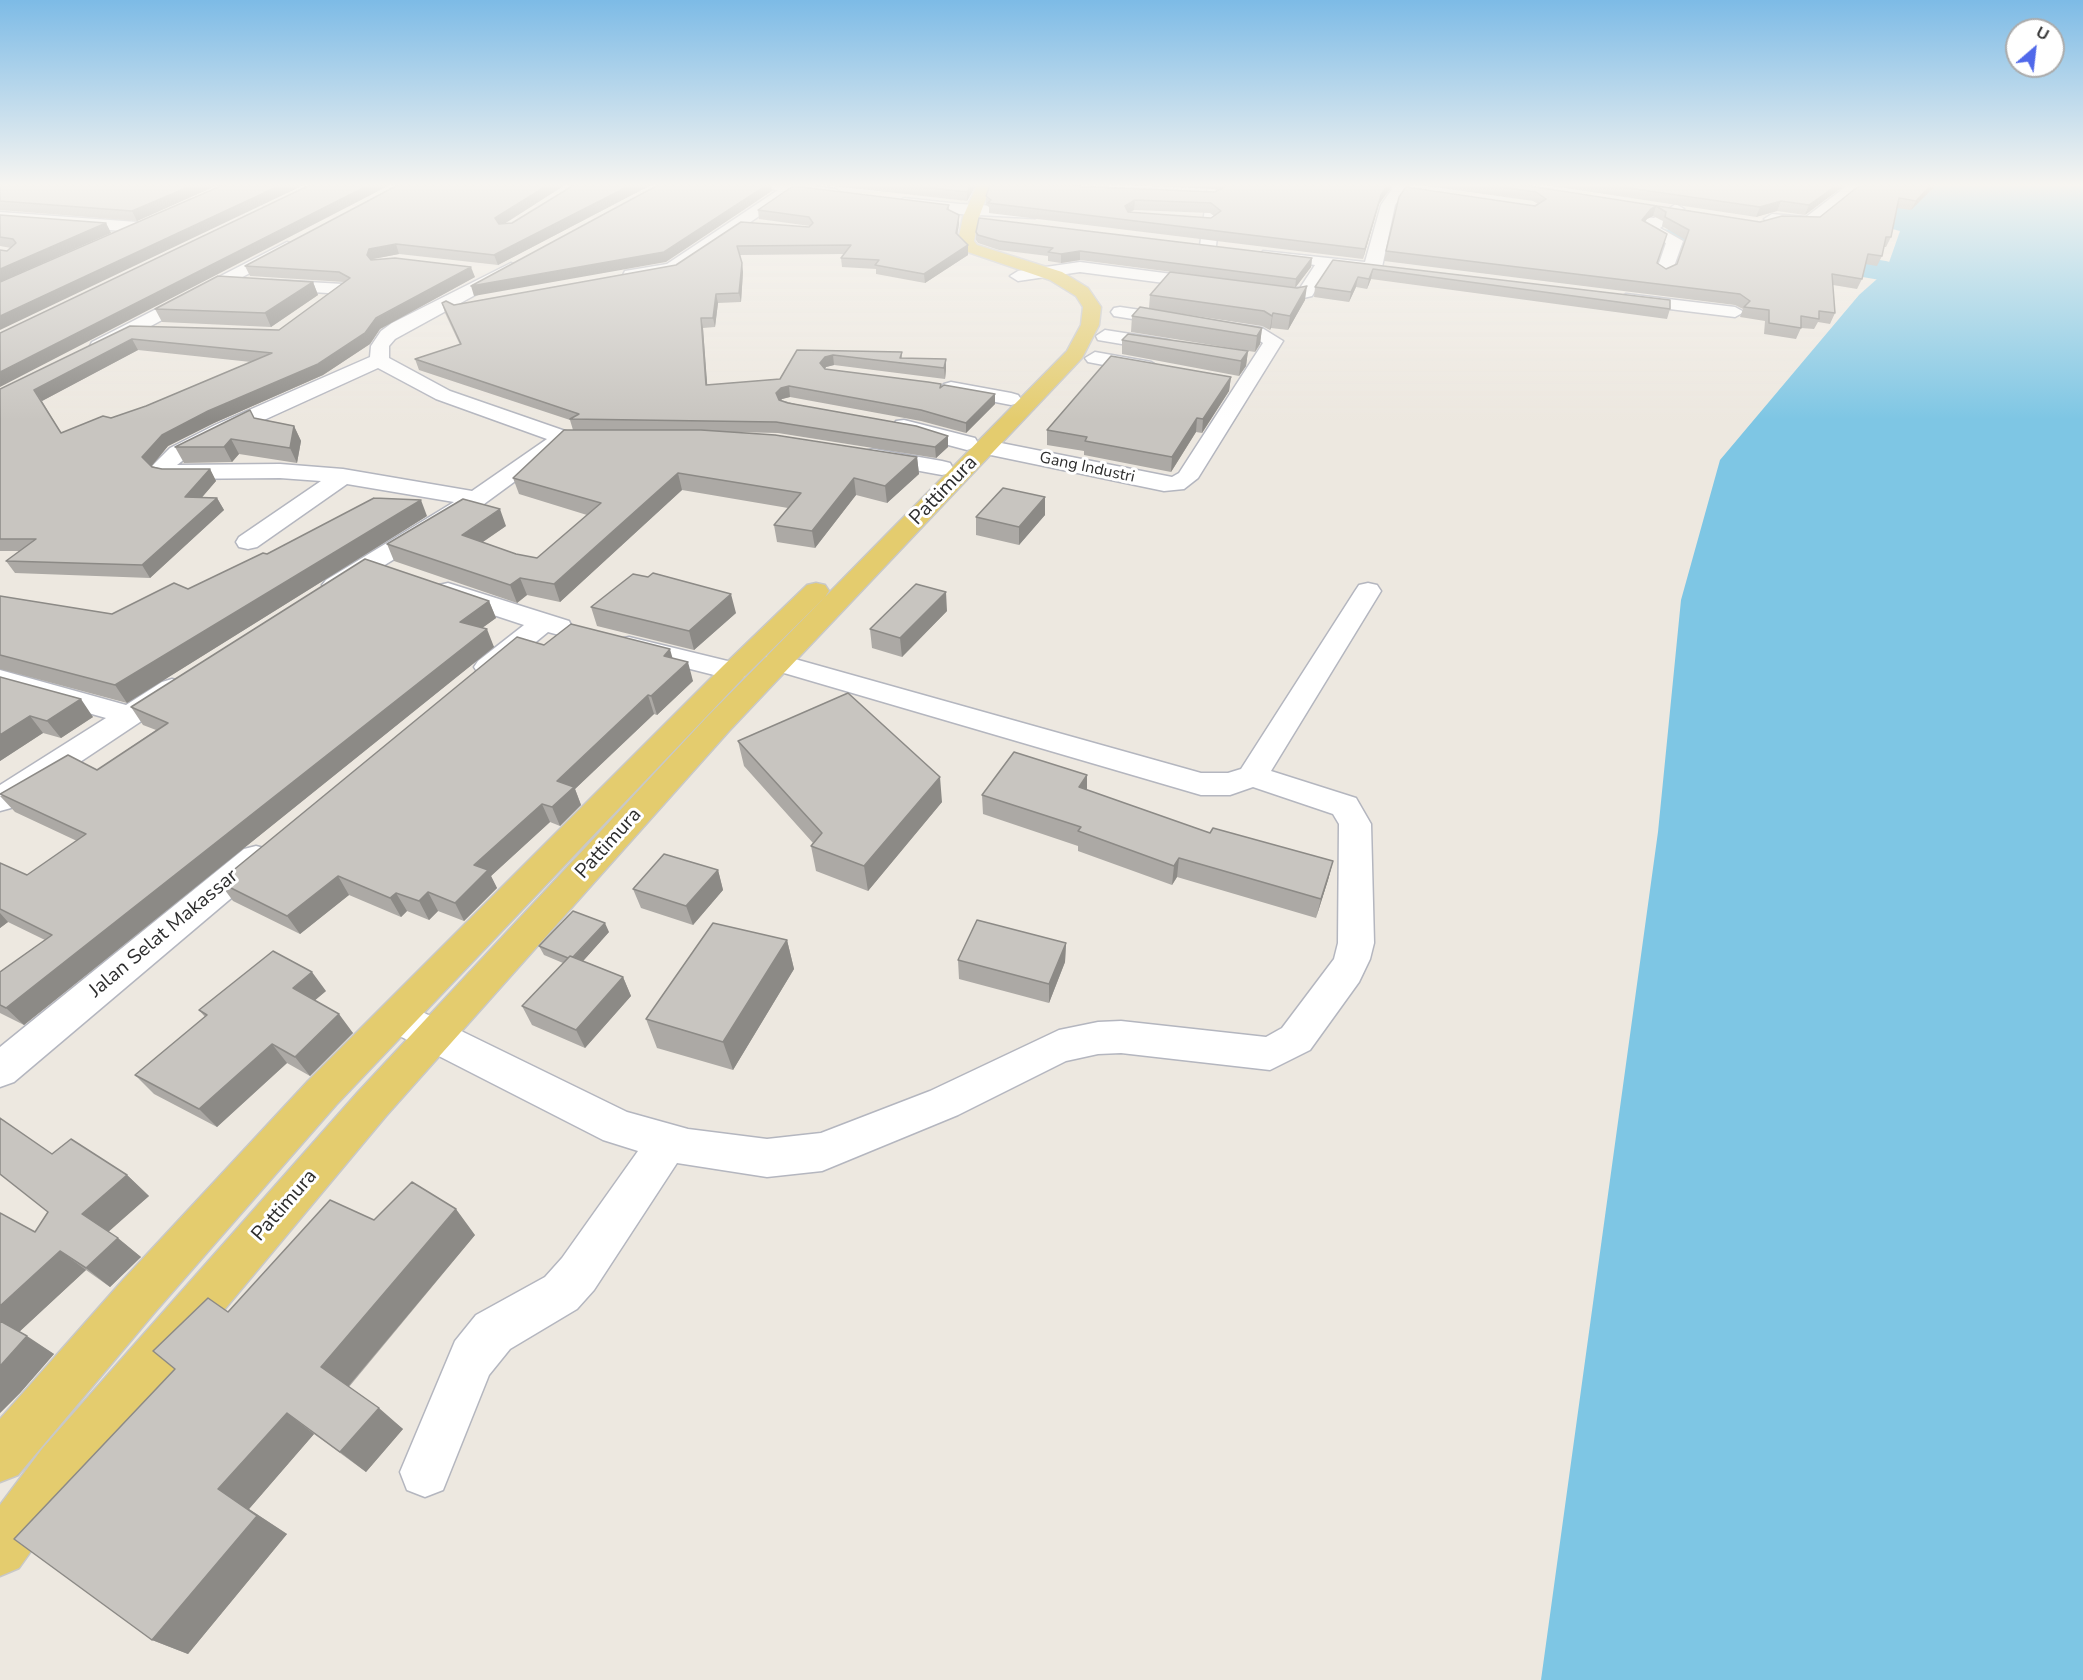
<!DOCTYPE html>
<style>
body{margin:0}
#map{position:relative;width:2083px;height:1680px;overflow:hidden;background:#ede8e0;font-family:"Nunito Sans",sans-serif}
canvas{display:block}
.north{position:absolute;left:2005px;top:18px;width:60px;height:60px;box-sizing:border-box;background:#fff;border:2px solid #ababab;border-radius:50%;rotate:28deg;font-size:16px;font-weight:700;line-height:24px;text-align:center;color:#2d2d2d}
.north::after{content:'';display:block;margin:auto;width:21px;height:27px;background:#5069ea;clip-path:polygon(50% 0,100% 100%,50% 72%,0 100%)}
</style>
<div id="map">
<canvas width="2083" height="1680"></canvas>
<div class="north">U</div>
</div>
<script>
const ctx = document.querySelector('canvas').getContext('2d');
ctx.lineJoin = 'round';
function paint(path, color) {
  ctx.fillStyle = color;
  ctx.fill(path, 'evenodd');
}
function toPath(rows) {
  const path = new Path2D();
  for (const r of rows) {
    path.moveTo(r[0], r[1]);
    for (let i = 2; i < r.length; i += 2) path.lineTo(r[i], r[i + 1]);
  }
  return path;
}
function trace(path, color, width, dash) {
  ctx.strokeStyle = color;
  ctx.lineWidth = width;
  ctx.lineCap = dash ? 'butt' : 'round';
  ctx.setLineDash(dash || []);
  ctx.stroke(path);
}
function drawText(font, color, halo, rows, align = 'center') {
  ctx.font = font + ' "Nunito Sans",sans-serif';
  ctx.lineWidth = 6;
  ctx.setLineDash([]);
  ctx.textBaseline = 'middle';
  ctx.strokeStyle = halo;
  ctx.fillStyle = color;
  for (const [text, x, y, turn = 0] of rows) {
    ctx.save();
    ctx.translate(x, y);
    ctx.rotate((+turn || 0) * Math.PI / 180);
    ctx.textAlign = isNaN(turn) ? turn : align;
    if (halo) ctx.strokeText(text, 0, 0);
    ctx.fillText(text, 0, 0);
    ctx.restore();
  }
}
paint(toPath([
 [1868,185,2083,185,2083,1680,1541,1680,1658,832,1681,600,1720,460,1859,295,1886,271,1900,231,1835,214]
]), '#7ec6e4');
paint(toPath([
 [1654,229,1698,231,1886,261,1897,264,1902,271,1897,278,1886,281,1698,249,1654,247,1592,251,1581,248,1577,242,1581,236,1592,233,1654,229]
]), '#7ec6e4');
const minor = toPath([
 [764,185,804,185,835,189,842,193,835,197,794,192,678,272,631,280,623,275,625,271,667,264,778,190,766,188,764,185],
 [1208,185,1222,185,1216,246,1208,251,1200,246,1208,185],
 [1391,185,1405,185,1406,189,1395,205,1381,272,1330,267,1312,296,1295,300,1255,295,1252,291,1255,287,1261,286,1300,288,1315,265,1263,257,1261,254,1263,251,1365,262,1381,205,1392,189,1391,185],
 [1848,185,1864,185,1814,225,1772,224,1764,219,1772,214,1806,217,1848,185],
 [904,198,960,204,1035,208,1043,213,1035,218,960,214,899,205,897,202,904,198],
 [1676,204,1684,209,1660,228,1683,241,1672,272,1664,277,1656,272,1666,243,1643,232,1643,227,1602,222,1594,217,1602,212,1654,218,1676,204],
 [0,212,137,222,145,227,137,232,0,222,0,212],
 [287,242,293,244,295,247,293,250,106,350,99,352,90,346,92,342,287,242],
 [1080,262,1210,279,1219,284,1210,289,1080,272,1018,281,1010,276,1018,271,1080,262],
 [511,263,519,268,517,272,395,339,389,346,389,358,450,391,571,433,574,438,484,504,344,590,335,593,326,590,322,585,326,580,454,502,347,484,257,547,248,549,239,547,236,542,239,537,321,481,280,478,169,479,161,477,151,467,170,448,215,425,370,357,371,346,381,331,392,323,511,263],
 [378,368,436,399,547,439,472,491,343,469,280,464,177,465,186,458,231,435,378,368],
 [272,280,343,284,352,289,343,294,266,289,263,285,266,281,272,280],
 [1626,294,1735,307,1744,312,1735,317,1620,303,1617,299,1626,294],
 [1120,307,1262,328,1283,341,1198,478,1184,489,1164,491,986,454,978,452,975,447,967,450,896,431,893,426,896,421,904,420,975,438,978,443,986,440,1172,477,1179,473,1263,343,1257,339,1114,316,1111,312,1114,308,1120,307],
 [1105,330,1169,340,1178,346,1169,352,1098,340,1096,336,1105,330],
 [1095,352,1151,362,1161,368,1151,374,1088,362,1085,358,1095,352],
 [951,382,1011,393,1018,395,1021,399,1018,403,1011,405,944,392,941,388,944,384,951,382],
 [873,449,942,461,950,463,953,468,950,473,942,475,865,461,862,456,865,451,873,449],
 [448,583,569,621,572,627,569,633,559,635,548,632,498,673,488,675,478,673,474,667,478,661,524,625,439,597,435,591,439,585,448,583],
 [1368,583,1377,585,1381,591,1271,771,1356,798,1371,824,1374,943,1370,959,1359,982,1310,1050,1270,1070,1121,1053,1098,1054,1066,1061,958,1115,822,1171,767,1177,677,1163,594,1290,577,1309,510,1349,489,1375,443,1490,425,1497,407,1490,400,1472,455,1341,476,1315,545,1277,562,1258,638,1151,603,1140,384,1028,378,1017,384,1006,397,1002,410,1006,627,1112,688,1129,767,1139,821,1133,930,1091,1059,1030,1098,1022,1121,1021,1266,1037,1282,1028,1334,959,1338,943,1339,824,1333,814,1253,787,1230,795,1201,795,767,668,763,662,767,656,777,654,1201,773,1228,773,1241,769,1355,591,1359,585,1368,583],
 [629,637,744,665,748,671,744,677,734,680,619,651,615,645,619,639,629,637],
 [0,670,126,705,162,682,172,679,182,682,186,688,182,694,11,808,0,811,0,785,106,718,0,688,0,670],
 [256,846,268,849,273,858,268,867,14,1082,0,1087,0,1047,244,849,256,846]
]);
const major = toPath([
 [977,185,991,185,979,217,974,241,977,245,1062,272,1088,288,1101,307,1099,325,1082,358,729,731,386,1116,78,1485,19,1568,0,1576,0,1505,42,1449,358,1092,707,717,1067,351,1081,325,1083,307,1076,296,1050,280,965,251,958,241,963,217,977,185],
 [816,583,825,585,829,591,825,597,744,677,336,1105,155,1312,18,1475,0,1482,0,1419,123,1280,308,1081,724,665,807,585,816,583]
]);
trace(minor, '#b4b6bf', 3);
trace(major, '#c8c8c8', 3);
paint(minor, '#fff');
paint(major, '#e4cc6e');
paint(toPath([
 [0,185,218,185,137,221,0,210],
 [565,185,504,223,512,223,574,185,651,185,498,265,399,254,373,259,373,260,475,277,380,329,370,344,323,375,214,423,168,446,152,466,162,469,210,469,216,481,202,497,217,498,224,510,150,578,15,573,6,561,19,551,0,551,0,390,130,326,279,330,344,282,250,276,245,266],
 [138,350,251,362,146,406,111,418,61,433,42,401],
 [824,185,976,185,967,201],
 [1126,185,1390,185,1390,189,1379,204,1363,259,989,213,989,207,986,205,986,196,1215,192,1217,191,1214,189],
 [1134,210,1210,213,1214,216,1211,218,1130,212],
 [1420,185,1523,185,1760,222,1820,217,1860,185,1936,185,1911,210,1897,208,1891,237,1886,247,1884,247,1882,256,1877,266,1865,264,1862,279,1857,289,1833,285,1835,313,1830,324,1818,322,1814,329,1801,328,1796,339,1764,334,1765,321,1740,317,1743,309,1735,305,1384,261,1386,251,1538,204,1533,201],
 [1653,216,1663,221,1662,226,1685,240,1677,264,1666,269,1657,263,1645,222,1647,219],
 [1545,185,1845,185,1805,215,1777,211,1756,217],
 [949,205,949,210,959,224,957,235,968,255,925,283,876,274,876,269,842,267,841,258,844,254,740,255,743,272,741,302,718,303,715,327,703,328,707,385,780,379,797,350,902,352,902,358,946,359,946,369,945,379,834,365,826,367,825,369,941,384,941,387,995,404,966,433,921,421,790,397,782,399,781,400,948,447,936,458,778,433,733,432,917,457,919,474,887,503,856,495,815,548,777,542,774,525,788,508,682,490,560,602,527,595,517,603,394,561,387,544,506,526,483,542,516,554,537,558,587,515,519,494,513,478,573,430,570,420,419,370,415,359,460,345,445,313,442,303,454,305,676,265,741,222,809,227,810,226,759,219,758,210],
 [0,215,106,223,111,233,7,251,11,248,0,246],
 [976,232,1312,258,1311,267,1295,288,1080,260,1061,263,1048,261,1048,256,999,250,978,243,976,240],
 [1333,260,1670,309,1667,319,1371,279,1367,289,1356,287,1349,302,1314,297,1315,287],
 [313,282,318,295,271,327,162,322,155,309],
 [1150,295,1305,300,1288,330,1271,328,1270,330,1262,326,1176,313,1262,328,1260,344,1255,352,1131,332,1132,316,1149,308],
 [1122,340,1248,351,1246,366,1239,376,1122,354],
 [1231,377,1229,391,1202,433,1196,432,1171,472,1084,455,1084,451,1047,445,1047,430],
 [254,418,294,426,301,441,297,463,239,454,232,462,184,463,175,447],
 [1045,497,1045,515,1019,545,976,535,976,517],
 [427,516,127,703,0,669,0,596,112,614,188,589,267,554],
 [489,601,496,618,482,628,494,647,24,1025,0,1013,0,972,45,940,8,922,0,928,0,863,27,875,77,841,15,812,0,796,97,770,156,730,143,725,131,707],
 [591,607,736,613,694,650,597,626],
 [947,611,902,657,872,648,870,629],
 [544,645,672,658,693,681,657,715,654,714,575,789,581,805,560,826,550,822,491,876,497,888,464,921,438,911,429,920,407,911,401,917,349,895,300,934,233,901,219,882],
 [0,677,93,717,61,738,43,733,0,761],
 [738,741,942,802,868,891,816,871,811,846,813,843,744,766],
 [1087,775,1087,790,1210,833,1333,861,1328,880,1316,918,1177,877,1172,885,1078,851,1078,846,983,814,982,795],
 [718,870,723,890,693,925,641,908,633,889],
 [609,932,583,961,623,977,631,996,585,1048,532,1025,522,1006,563,963,544,955,539,946],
 [787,940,794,969,733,1070,657,1048,646,1019],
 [1066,943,1065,962,1049,1003,959,979,958,960],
 [326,991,315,1000,353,1033,310,1076,287,1063,217,1127,154,1094,135,1075,205,1017,199,1010],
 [52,1154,127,1175,149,1196,108,1231,141,1257,110,1287,86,1270,19,1332,54,1354,20,1393,0,1413,35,1232,48,1213],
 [374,1220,475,1235,349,1387,403,1429,366,1472,314,1434,249,1509,287,1534,188,1654,152,1640,175,1369,228,1312]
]), '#aca9a5');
paint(toPath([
 [193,185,218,185,137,221,132,211],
 [281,185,304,185,0,330,0,316],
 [369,185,390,185,0,387,0,372],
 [548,185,565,185,498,228,495,218],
 [631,185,651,185,498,265,494,255],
 [767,185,771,185,772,191,666,262,474,296,471,286],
 [971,185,976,185,967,201,967,192],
 [1388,185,1390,185,1390,189,1379,204,1363,259,1365,249,1381,195],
 [1837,185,1845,185,1805,215,1809,205],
 [1931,185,1936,185,1911,210,1916,201],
 [1135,200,1134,210,1124,215,1125,206],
 [1781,201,1777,211,1756,217,1760,207],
 [1656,206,1653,216,1647,219,1639,229,1642,220,1651,209],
 [959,215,959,224,956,242,956,233],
 [106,223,111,233,0,282,0,269],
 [396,244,399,254,373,259,371,265,367,255,369,249],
 [968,245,968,255,925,283,924,274],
 [1080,251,1080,260,1061,263,1061,254],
 [1312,258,1311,267,1295,288,1296,279],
 [742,263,743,272,741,302,739,293],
 [471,267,475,277,380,329,370,344,323,375,214,423,168,446,149,469,142,457,162,435],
 [1373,269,1371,279,1367,289,1369,279],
 [1358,277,1356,287,1349,302,1351,292],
 [313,282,318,295,271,327,265,313],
 [1307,286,1305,300,1288,330,1290,316],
 [716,294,718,303,715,327,713,318],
 [1273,313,1271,328,1270,330,1272,316],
 [701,318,703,328,708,395,706,385],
 [1262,328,1260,344,1255,352,1257,336],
 [132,339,138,350,42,401,34,390],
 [1248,351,1246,366,1239,376,1241,361],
 [833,355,834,365,826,367,822,373,820,363,825,357],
 [946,359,946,369,945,379,944,368],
 [1231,377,1229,391,1202,433,1203,419],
 [789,386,790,397,782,399,778,404,776,393,781,388],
 [995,394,995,404,966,433,966,423],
 [1197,418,1196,432,1171,472,1172,457],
 [294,426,301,441,297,463,290,448],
 [948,436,948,447,936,458,935,447],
 [231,439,239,454,232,462,224,447],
 [917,457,919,474,887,503,885,486],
 [210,469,216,481,192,509,185,497],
 [678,473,682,490,560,602,554,584],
 [854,478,856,495,815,548,812,531],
 [1045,497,1045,515,1019,545,1019,527],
 [217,498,224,510,150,578,142,565],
 [421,500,427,516,127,703,115,685],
 [500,509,506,526,468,552,462,535],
 [520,578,527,595,517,603,510,585],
 [946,592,947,611,902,657,900,638],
 [731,594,736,613,694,650,689,631],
 [489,601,496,618,467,639,460,622],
 [487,629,494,647,24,1025,6,1008],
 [670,649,675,667,664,656],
 [688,662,693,681,657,715,651,696],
 [648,695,654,714,575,789,581,805,560,826,552,807,557,781],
 [81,699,93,717,61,738,47,721],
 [30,716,43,733,0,761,0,735],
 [1087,775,1087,794,1079,787],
 [940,777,942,802,868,891,864,866],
 [542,804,550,822,491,876,497,888,464,921,455,903,474,865],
 [1179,858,1177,877,1172,885,1174,866],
 [1333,861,1328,880,1316,918,1321,899],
 [718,870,723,890,693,925,686,906],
 [338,876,349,895,300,934,287,916],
 [428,892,438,911,429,920,419,901],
 [396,893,407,911,401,917,390,898],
 [0,913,8,922,0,928],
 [605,923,609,932,576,969,572,959],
 [787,940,794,969,733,1070,723,1042],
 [1066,943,1065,962,1049,1003,1049,984],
 [312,972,326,991,307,1007,293,988],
 [623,977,631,996,585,1048,576,1030],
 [339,1014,353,1033,310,1076,295,1057],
 [272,1044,287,1063,217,1127,199,1109],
 [127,1175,149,1196,106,1234,82,1214],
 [456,1209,475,1235,346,1389,321,1367],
 [118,1238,141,1257,110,1287,86,1268],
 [60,1251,86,1270,18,1333,0,1321,0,1306],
 [27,1336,54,1354,20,1393,0,1413,0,1366],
 [379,1408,403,1429,366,1472,340,1452],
 [287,1413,314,1434,249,1509,287,1534,188,1654,152,1640,218,1489]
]), '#8c8a86');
const building = toPath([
 [0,185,193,185,132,211,0,201,0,185],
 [223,185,281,185,0,316,0,282,223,185],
 [310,185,369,185,0,372,0,333,310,185],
 [398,185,548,185,495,218,499,224,512,223,574,185,631,185,494,255,396,244,369,249,367,255,371,260,395,258,471,267,376,318,365,333,318,364,208,411,162,435,142,457,152,467,162,469,210,469,185,497,217,498,142,565,6,561,36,539,0,539,0,389,130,326,279,330,350,278,339,272,245,266,398,185],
 [132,339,272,353,146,406,111,418,103,416,61,433,34,390,132,339],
 [658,185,767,185,664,252,471,286,658,185],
 [904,185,971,185,967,192,904,185],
 [990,185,1047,185,1215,192,1224,187,1222,185,1388,185,1381,195,1365,249,988,203,991,200,986,196,990,185],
 [1135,200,1211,203,1221,211,1211,218,1128,212,1125,206,1135,200],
 [1487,185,1523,185,1760,222,1782,216,1820,217,1860,185,1931,185,1916,201,1899,198,1891,237,1886,237,1882,256,1868,254,1862,279,1832,274,1835,313,1819,311,1819,319,1801,316,1801,328,1769,323,1769,310,1744,307,1750,301,1740,294,1386,251,1399,197,1406,187,1535,206,1546,199,1536,192,1487,185],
 [1656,206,1666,212,1665,217,1689,230,1677,264,1666,269,1657,263,1667,234,1642,220,1651,209,1656,206],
 [1608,185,1837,185,1809,205,1781,201,1760,207,1608,185],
 [793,186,949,205,947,209,959,215,956,233,968,245,924,274,875,265,879,260,841,258,851,245,737,246,742,263,739,293,716,294,713,318,701,318,706,385,780,379,797,350,902,352,900,358,946,359,944,368,833,355,825,357,820,363,825,369,928,382,941,384,940,388,944,385,995,394,966,423,921,410,789,386,781,388,776,393,779,400,788,403,916,426,948,436,935,447,776,422,570,419,579,414,415,359,461,344,442,303,446,301,454,305,676,265,741,222,809,227,813,223,809,217,758,210,793,186],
 [0,215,106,223,0,269,0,250,7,251,16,243,13,239,0,237,0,215],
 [979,218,1312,258,1296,279,1080,251,1061,254,1048,252,1053,248,999,241,978,235,976,232,979,218],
 [1333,260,1670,300,1670,309,1373,269,1369,279,1358,277,1351,292,1315,287,1333,260],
 [1170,272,1297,288,1307,286,1290,316,1273,313,1272,316,1264,311,1150,295,1170,272],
 [218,276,313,282,265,313,155,309,218,276],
 [1140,307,1262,328,1257,336,1132,316,1140,307],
 [1128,334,1248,351,1241,361,1122,340,1128,334],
 [1111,356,1231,377,1203,419,1197,418,1172,457,1085,441,1087,437,1047,430,1111,356],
 [250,410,254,418,294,426,290,448,231,439,224,447,175,447,250,410],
 [564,430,701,430,775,435,917,457,885,486,854,478,812,531,774,525,801,493,678,473,554,584,520,578,510,585,387,544,463,499,500,509,462,535,516,554,537,558,601,503,513,478,564,430],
 [1003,488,1045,497,1019,527,976,517,1003,488],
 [374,498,421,500,115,685,0,655,0,596,112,614,174,583,188,589,263,553,267,554,374,498],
 [365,559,489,601,460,622,487,629,6,1008,0,1005,0,972,52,935,0,909,0,863,27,875,86,834,0,794,68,755,97,770,168,723,131,707,365,559],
 [653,573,731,594,689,631,591,607,633,574,648,577,653,573],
 [916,584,946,592,900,638,870,629,916,584],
 [571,624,670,649,664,656,688,662,651,696,648,695,557,781,574,787,552,807,542,804,474,865,488,870,455,903,428,892,419,901,396,893,390,898,338,876,287,916,219,882,517,637,544,645,571,624],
 [0,677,81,699,47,721,30,716,0,735,0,677],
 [848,693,940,777,864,866,811,846,822,833,738,741,848,693],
 [1014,752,1087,775,1079,787,1210,833,1213,828,1333,861,1321,899,1179,858,1174,866,1078,831,1081,827,982,795,1014,752],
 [664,854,718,870,686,906,633,889,664,854],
 [573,911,605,923,573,957,570,956,568,958,539,946,573,911],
 [977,920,1066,943,1049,984,958,960,977,920],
 [713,923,787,940,723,1042,646,1019,713,923],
 [273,951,312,972,293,988,339,1014,295,1057,272,1044,199,1109,135,1075,207,1015,199,1010,273,951],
 [570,956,623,977,576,1030,522,1006,570,956],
 [0,1118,52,1154,71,1139,127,1175,82,1214,118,1238,86,1268,60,1251,0,1306,0,1213,35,1232,48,1212,0,1174,0,1118],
 [412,1182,456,1209,321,1367,379,1408,340,1452,287,1413,218,1489,257,1516,152,1640,14,1539,175,1369,153,1351,208,1298,228,1312,330,1200,374,1220,412,1182],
 [0,1321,27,1336,0,1366,0,1321]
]);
paint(building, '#c8c5c0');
trace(building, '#8c8a86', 1.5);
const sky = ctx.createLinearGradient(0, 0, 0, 420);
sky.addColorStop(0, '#7dbbe6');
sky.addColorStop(0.44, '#f7f5f1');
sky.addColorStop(1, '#f7f5f100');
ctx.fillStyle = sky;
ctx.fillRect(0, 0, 2083, 420);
drawText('16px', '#2d2d2d', '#fff', [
 ["Gang Industri",1087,468,12]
]);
drawText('20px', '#2d2d2d', '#fff', [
 ["Pattimura",944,491,-46],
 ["Pattimura",609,844,-48],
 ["Jalan Selat Makassar",164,934,-40],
 ["Pattimura",285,1206,-49]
]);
</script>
